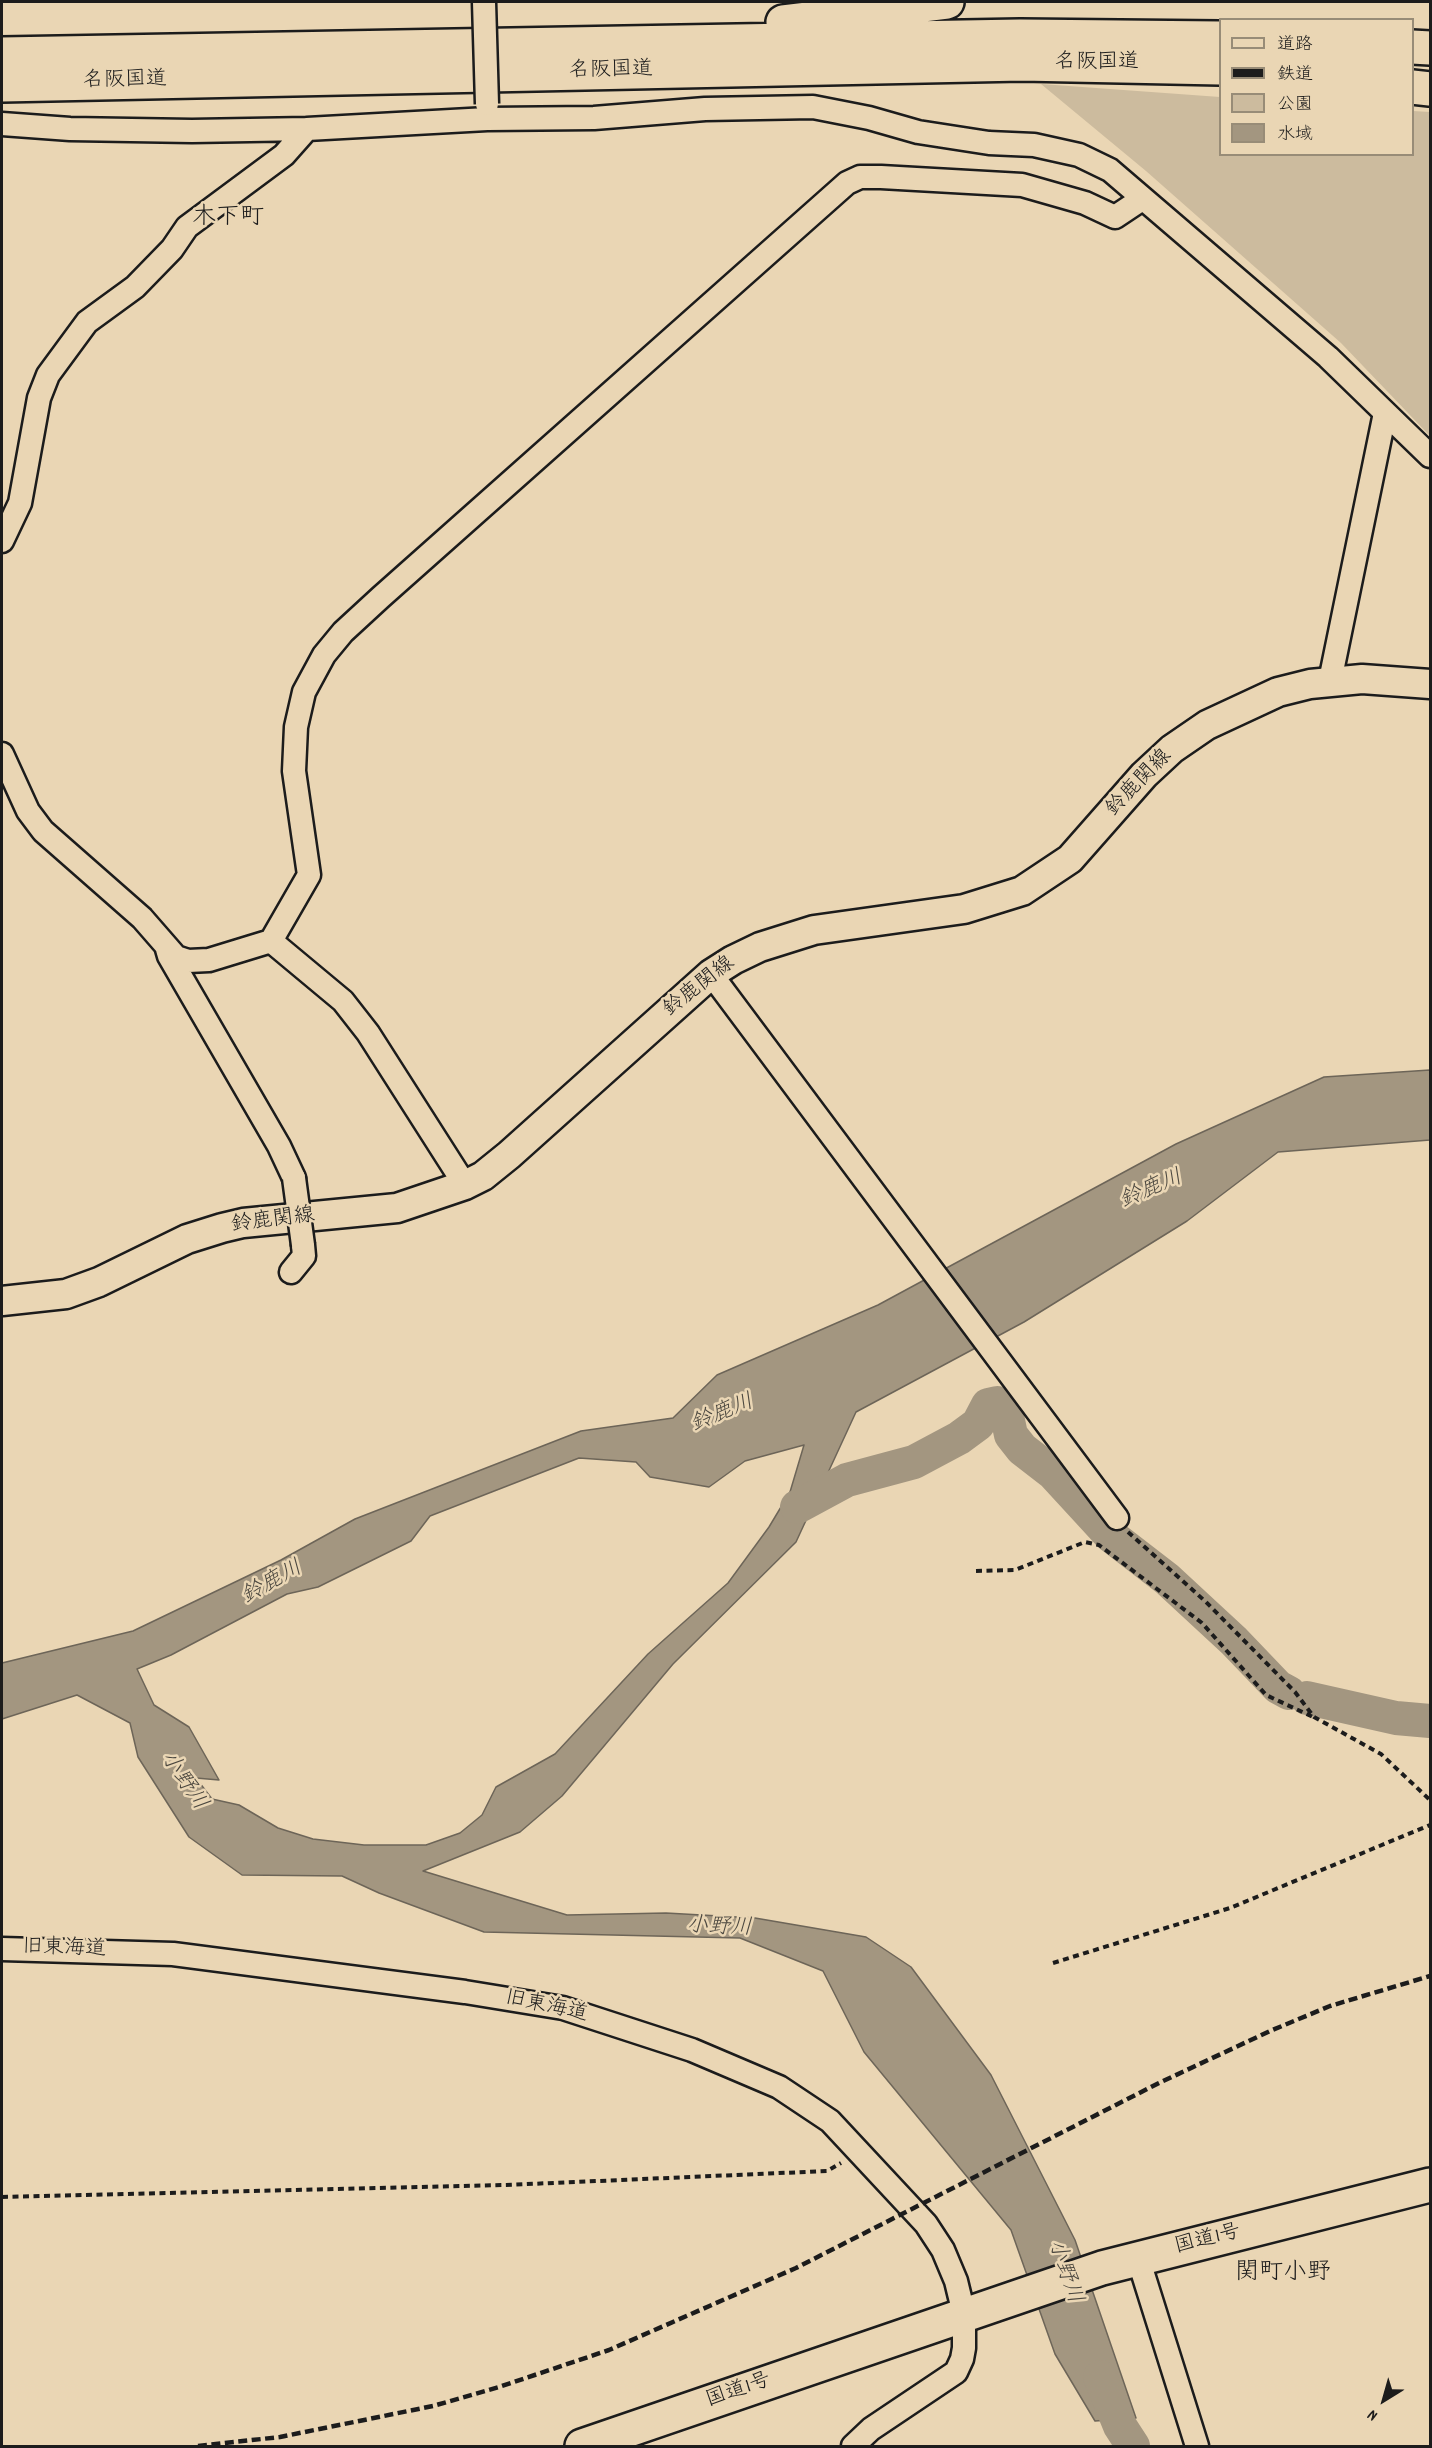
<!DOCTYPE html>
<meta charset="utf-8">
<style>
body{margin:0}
#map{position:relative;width:1432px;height:2448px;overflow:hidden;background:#ead6b4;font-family:Dekko,"Klee One",sans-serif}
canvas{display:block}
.frame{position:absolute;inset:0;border:3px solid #1c1c1c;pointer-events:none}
.legend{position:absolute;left:1219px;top:18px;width:195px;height:138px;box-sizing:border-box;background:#ead6b4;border:2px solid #988c77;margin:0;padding:8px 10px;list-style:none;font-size:18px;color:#1c1c1c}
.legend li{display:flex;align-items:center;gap:12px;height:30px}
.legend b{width:30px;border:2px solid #988c77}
.north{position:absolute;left:1354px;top:2370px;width:60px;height:60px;-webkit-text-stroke:4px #ead6b4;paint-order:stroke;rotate:217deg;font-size:16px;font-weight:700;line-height:24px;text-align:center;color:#1c1c1c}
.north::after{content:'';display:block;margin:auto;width:21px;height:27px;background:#1c1c1c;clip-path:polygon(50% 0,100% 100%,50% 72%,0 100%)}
</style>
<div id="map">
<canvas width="1432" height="2448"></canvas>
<div class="frame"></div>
<ul class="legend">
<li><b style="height:8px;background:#ead6b4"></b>道路</li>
<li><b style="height:8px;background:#1c1c1c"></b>鉄道</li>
<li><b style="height:16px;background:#ccbb9e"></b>公園</li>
<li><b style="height:16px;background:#a39680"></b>水域</li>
</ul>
<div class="north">N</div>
</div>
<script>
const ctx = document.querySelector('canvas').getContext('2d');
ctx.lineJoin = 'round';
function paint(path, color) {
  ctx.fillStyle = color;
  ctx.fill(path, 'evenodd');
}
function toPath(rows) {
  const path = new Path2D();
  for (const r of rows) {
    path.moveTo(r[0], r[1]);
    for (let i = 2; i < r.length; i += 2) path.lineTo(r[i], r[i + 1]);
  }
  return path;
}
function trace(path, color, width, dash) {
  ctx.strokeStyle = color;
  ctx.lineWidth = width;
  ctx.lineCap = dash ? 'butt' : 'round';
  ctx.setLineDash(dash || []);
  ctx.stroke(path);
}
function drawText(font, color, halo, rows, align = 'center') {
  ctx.font = font + ' Dekko,"Klee One",sans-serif';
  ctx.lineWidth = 5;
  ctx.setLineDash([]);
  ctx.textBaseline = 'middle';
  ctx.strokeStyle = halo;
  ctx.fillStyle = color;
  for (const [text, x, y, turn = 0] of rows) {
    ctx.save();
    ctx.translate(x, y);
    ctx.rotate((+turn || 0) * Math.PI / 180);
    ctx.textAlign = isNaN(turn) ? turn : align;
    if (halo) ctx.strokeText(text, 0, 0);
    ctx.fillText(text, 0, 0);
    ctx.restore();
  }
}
paint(toPath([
 [1041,84,1220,97,1220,154,1412,154,1413,111,1430,112,1430,436,1341,343,1146,171]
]), '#ccbb9e');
const water = toPath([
 [1430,1070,1430,1140,1278,1152,1187,1221,1024,1322,856,1412,796,1542,673,1664,562,1796,520,1832,423,1871,567,1915,666,1913,755,1918,866,1937,911,1967,991,2075,1075,2240,1136,2418,1095,2421,1055,2354,1011,2230,864,2052,823,1971,740,1938,484,1932,379,1893,342,1876,242,1875,189,1837,138,1757,130,1723,77,1695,2,1719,2,1663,133,1631,281,1560,355,1519,581,1431,673,1418,717,1375,878,1305,1176,1144,1324,1077,1430,1070],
 [804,1445,790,1492,769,1527,728,1583,648,1654,555,1754,496,1787,482,1815,460,1833,426,1845,364,1845,313,1839,278,1828,239,1805,212,1799,196,1778,219,1780,189,1727,154,1705,137,1669,171,1655,287,1594,318,1587,411,1541,430,1516,579,1458,636,1462,650,1477,709,1487,745,1461,804,1445]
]);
paint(water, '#a39680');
trace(water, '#6d6558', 1.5);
trace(toPath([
 [797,1507,847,1480,914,1462,959,1438,978,1424,988,1405,997,1403,1006,1411,1011,1435,1022,1449,1053,1473,1110,1535,1167,1579,1234,1641,1278,1687,1289,1693],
 [1307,1698,1396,1718,1430,1721],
 [1100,2377,1120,2426,1133,2446]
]), '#a39680', 34);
const minor = toPath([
 [2,124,70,129,192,131,307,129,487,119,594,118,705,109,813,107,869,118,918,132,989,143,1034,145,1079,155,1110,170,1328,357,1430,456],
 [2,541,20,503,39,398,48,375,87,322,135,287,172,249,187,227,284,155,307,129],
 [1330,681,1385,413],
 [2,754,28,811,43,831,142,918,176,957,188,961,209,960,271,941,309,875,294,771,296,727,304,692,324,655,343,632,381,597,847,183,860,177,881,177,1022,185,1085,203,1115,217,1142,199],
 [271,941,343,1001,368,1033,465,1185],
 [167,949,169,956,279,1146,294,1178],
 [711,974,1117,1518],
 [291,1272,304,1256,303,1245],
 [2,1949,173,1954,465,1992,563,2008,692,2050,779,2087,830,2121,926,2224,943,2250,956,2281,964,2314,964,2348,962,2359,956,2372,871,2429,853,2446],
 [1138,2258,1197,2446]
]);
const major = toPath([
 [2,1301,66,1294,99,1282,187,1239,222,1228,243,1223,397,1208,465,1185,483,1176,509,1155,711,974,733,960,760,947,814,930,964,909,1022,891,1070,859,1144,775,1172,749,1207,725,1278,692,1310,684,1362,679,1430,684]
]);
const highway = toPath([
 [783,22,947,2],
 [1412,47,1430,48],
 [2,54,1020,36,1220,38],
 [2,85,1022,64,1220,68],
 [1412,87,1430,89],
 [582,2446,1102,2268,1430,2185]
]);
trace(minor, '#1c1c1c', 27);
trace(major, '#1c1c1c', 33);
trace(highway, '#1c1c1c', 38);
trace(toPath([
 [1128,1532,1206,1602,1295,1692,1314,1717,1381,1754,1430,1800],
 [976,1571,1015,1570,1085,1542,1099,1545,1202,1623,1266,1695,1313,1717],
 [1053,1963,1230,1908,1430,1825],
 [2,2197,506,2185,827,2171,841,2163]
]), '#1c1c1c', 4, [6, 4.5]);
trace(minor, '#ead6b4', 22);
trace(major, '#ead6b4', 28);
trace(highway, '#ead6b4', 33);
trace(toPath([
 [198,2446,280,2437,433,2406,499,2387,609,2350,796,2268,1159,2083,1270,2031,1330,2006,1430,1976]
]), '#1c1c1c', 4.5, [9, 4.5]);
const minorBridge = toPath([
 [484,2,487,104],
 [294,1178,303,1245]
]);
trace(minorBridge, '#1c1c1c', 27, []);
trace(minorBridge, '#ead6b4', 22);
drawText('21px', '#1c1c1c', '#ead6b4', [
 ["名阪国道",1097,64],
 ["名阪国道",611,72,-1],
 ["名阪国道",125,82,-1],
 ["鈴鹿関線",1140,784,-46],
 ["鈴鹿関線",700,988,-38],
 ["鈴鹿関線",273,1222,-7],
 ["旧東海道",64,1950,2],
 ["旧東海道",546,2008,12],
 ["国道1号",1208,2241,-14],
 ["国道1号",739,2392,-19]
]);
drawText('italic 22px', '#4b473f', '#ead6b4', [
 ["鈴鹿川",1152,1191,-23],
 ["鈴鹿川",723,1415,-22],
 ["鈴鹿川",273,1584,-29],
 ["小野川",182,1782,56],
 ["小野川",719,1929,2],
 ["小野川",1063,2272,71]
]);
drawText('24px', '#1c1c1c', '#ead6b4', [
 ["木下町",228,220],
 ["関町小野",1283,2275]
]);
</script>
